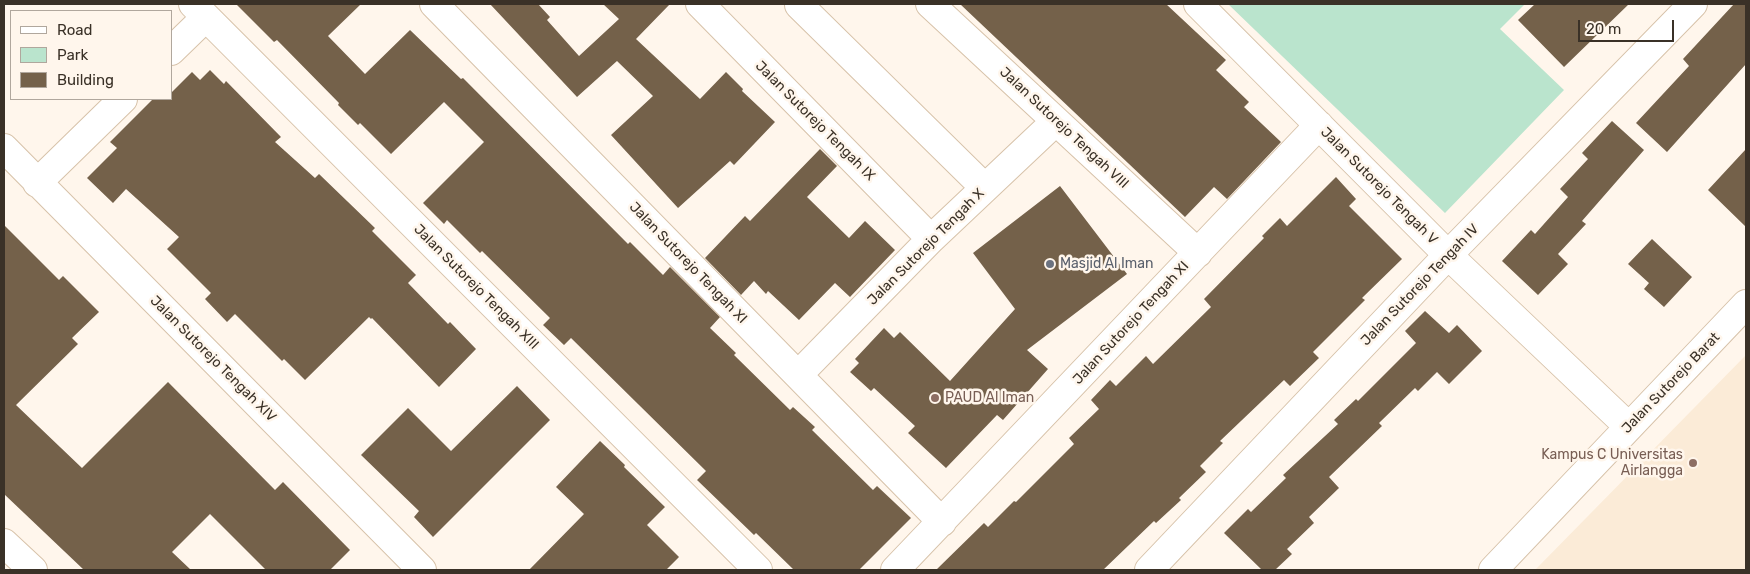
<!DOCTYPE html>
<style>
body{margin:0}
#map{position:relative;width:1750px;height:574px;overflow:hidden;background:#fff6ec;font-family:Rubik,sans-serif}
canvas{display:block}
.frame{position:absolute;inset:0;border:5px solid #3a3127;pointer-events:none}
.legend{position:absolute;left:10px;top:10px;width:162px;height:90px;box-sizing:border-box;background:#fff6ec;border:1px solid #b0a79d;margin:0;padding:6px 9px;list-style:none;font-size:15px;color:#3a3127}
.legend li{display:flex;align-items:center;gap:10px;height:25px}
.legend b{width:25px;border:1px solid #b0a79d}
.scale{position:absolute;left:1578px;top:20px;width:96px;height:22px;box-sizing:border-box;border:2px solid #3a3127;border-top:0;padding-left:6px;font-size:15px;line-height:18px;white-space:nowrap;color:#3a3127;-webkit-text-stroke:4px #fff6ec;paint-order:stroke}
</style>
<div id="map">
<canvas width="1750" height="574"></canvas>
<div class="frame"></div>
<ul class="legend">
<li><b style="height:6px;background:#fff"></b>Road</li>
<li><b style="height:14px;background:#bae4cd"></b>Park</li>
<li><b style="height:14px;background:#74614a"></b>Building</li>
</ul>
<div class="scale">20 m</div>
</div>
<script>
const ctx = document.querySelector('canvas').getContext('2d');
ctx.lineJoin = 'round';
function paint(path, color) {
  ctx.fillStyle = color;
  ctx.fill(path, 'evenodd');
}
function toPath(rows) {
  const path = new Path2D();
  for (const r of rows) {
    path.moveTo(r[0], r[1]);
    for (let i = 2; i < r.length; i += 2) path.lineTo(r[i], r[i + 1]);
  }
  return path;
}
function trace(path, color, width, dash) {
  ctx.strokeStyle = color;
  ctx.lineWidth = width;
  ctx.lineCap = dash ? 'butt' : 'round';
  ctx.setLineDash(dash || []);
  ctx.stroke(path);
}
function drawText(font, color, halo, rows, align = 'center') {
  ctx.font = font + ' Rubik,sans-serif';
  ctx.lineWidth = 5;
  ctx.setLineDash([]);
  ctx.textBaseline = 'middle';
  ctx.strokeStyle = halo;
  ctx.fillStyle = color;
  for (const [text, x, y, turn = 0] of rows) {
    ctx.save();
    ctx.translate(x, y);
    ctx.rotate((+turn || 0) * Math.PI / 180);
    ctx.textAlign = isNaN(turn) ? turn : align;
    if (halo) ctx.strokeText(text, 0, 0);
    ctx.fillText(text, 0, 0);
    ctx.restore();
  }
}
paint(toPath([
 [1746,355,1746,570,1535,570]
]), '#fbebd7');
paint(toPath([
 [1228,4,1525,4,1500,29,1564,90,1445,213]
]), '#bae4cd');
paint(toPath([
 [236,4,361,4,328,36,365,74,410,30,461,79,463,78,628,244,630,242,663,275,670,267,720,317,710,328,736,353,734,355,790,410,793,407,815,427,812,430,873,490,877,486,911,518,859,570,794,570,756,533,754,535,697,480,706,471,571,338,564,345,543,325,550,318,482,251,480,253,447,220,444,224,423,203,484,142,444,102,391,154,360,123,358,125,338,105,339,103,277,40,274,42],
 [490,4,538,4,550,17,547,20,579,56,619,19,603,4,670,4,636,39,700,99,726,72,743,89,742,91,775,122,734,165,730,161,678,208,611,135,653,96,617,61,577,97],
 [960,4,1166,4,1226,60,1216,70,1249,102,1244,107,1281,142,1227,199,1214,187,1185,217],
 [1535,4,1629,4,1564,67,1518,20],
 [1734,4,1746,4,1746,64,1667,152,1636,123,1689,66,1683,59],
 [210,70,224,84,226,81,281,137,275,142,315,178,319,174,375,228,372,231,416,275,408,283,448,324,450,322,476,349,439,387,372,318,371,319,369,317,305,380,284,359,282,361,235,314,227,322,205,299,211,293,167,249,179,237,126,189,113,203,87,178,117,148,110,142,153,99,171,99,171,93,192,72,200,80],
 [1612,121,1644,150,1582,221,1586,224,1558,254,1568,264,1538,295,1502,261,1531,230,1535,234,1568,197,1560,189,1588,159,1582,153],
 [820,149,837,166,807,197,849,238,865,221,895,250,850,297,835,283,799,320,768,291,766,294,754,281,741,295,705,258,745,216,750,221],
 [1746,149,1746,227,1708,190],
 [1336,177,1356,199,1349,206,1402,259,1362,298,1365,300,1313,352,1319,358,1290,386,1284,380,1220,441,1223,443,1200,466,1206,472,1179,498,1181,500,1156,523,1154,521,1103,570,936,570,984,523,988,527,1014,501,1016,502,1074,444,1069,438,1099,409,1091,400,1110,380,1116,386,1146,356,1153,364,1211,307,1204,299,1264,238,1262,236,1280,218,1287,226],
 [1060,186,1127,274,1027,350,1048,369,1003,420,997,415,946,468,908,433,915,426,874,388,871,391,850,372,859,363,855,359,884,328,894,338,900,332,950,381,1015,309,973,253],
 [4,225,59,280,63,276,99,312,72,338,78,344,16,405,82,468,168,382,275,490,283,482,350,550,330,570,266,570,210,514,172,552,191,570,84,570,4,494],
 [1652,239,1692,277,1664,307,1644,289,1649,283,1628,264],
 [1425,311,1449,333,1457,325,1482,351,1449,384,1437,372,1418,391,1415,388,1379,423,1382,426,1329,477,1339,488,1309,517,1314,523,1287,549,1292,554,1275,570,1262,570,1224,533,1248,509,1251,512,1286,478,1283,475,1338,424,1334,420,1356,399,1358,401,1416,343,1405,331],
 [517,386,550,420,433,537,414,517,419,511,361,455,408,408,451,451],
 [600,441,625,465,624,467,665,507,647,525,679,557,666,570,529,570,584,514,556,487]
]), '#74614a');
const minor = toPath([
 [193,4,758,570],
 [434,4,942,522],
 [700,4,931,239],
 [930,4,1198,253],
 [1198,4,1448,255,1629,427],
 [799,5,985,188],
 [171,51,206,17],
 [4,148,422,570],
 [37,183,123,99],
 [798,375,931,239,1056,121],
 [4,543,33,570],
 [895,570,1319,125],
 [1149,570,1448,255,1693,4],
 [1493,570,1746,304]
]);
trace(minor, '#d7c2a9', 30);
trace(minor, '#fff', 28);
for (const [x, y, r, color] of [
 [1050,264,5,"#6b7280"],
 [935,398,5,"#8d6e63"],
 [1693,463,5,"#8d6e63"]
]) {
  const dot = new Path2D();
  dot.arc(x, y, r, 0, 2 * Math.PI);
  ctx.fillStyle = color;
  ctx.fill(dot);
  trace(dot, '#fff6ec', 2);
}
drawText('14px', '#3a3127', '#fff6ec', [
 ["Jalan Sutorejo Tengah IX",815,121,45],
 ["Jalan Sutorejo Tengah VIII",1064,128,43],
 ["Jalan Sutorejo Tengah V",1379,186,45],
 ["Jalan Sutorejo Tengah X",926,247,-45],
 ["Jalan Sutorejo Tengah XI",688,263,46],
 ["Jalan Sutorejo Tengah IV",1420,285,-46],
 ["Jalan Sutorejo Tengah XIII",476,287,45],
 ["Jalan Sutorejo Tengah XI",1131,323,-47],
 ["Jalan Sutorejo Tengah XIV",213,359,45],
 ["Jalan Sutorejo Barat",1671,383,-46]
]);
drawText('14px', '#5b616d', '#fff6ec', [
 ["Masjid Al Iman",1060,264]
], 'left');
drawText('14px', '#785e54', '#fff6ec', [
 ["PAUD Al Iman",945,398],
 ["Kampus C Universitas",1683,455,"right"],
 ["Airlangga",1683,471,"right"]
], 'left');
</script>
